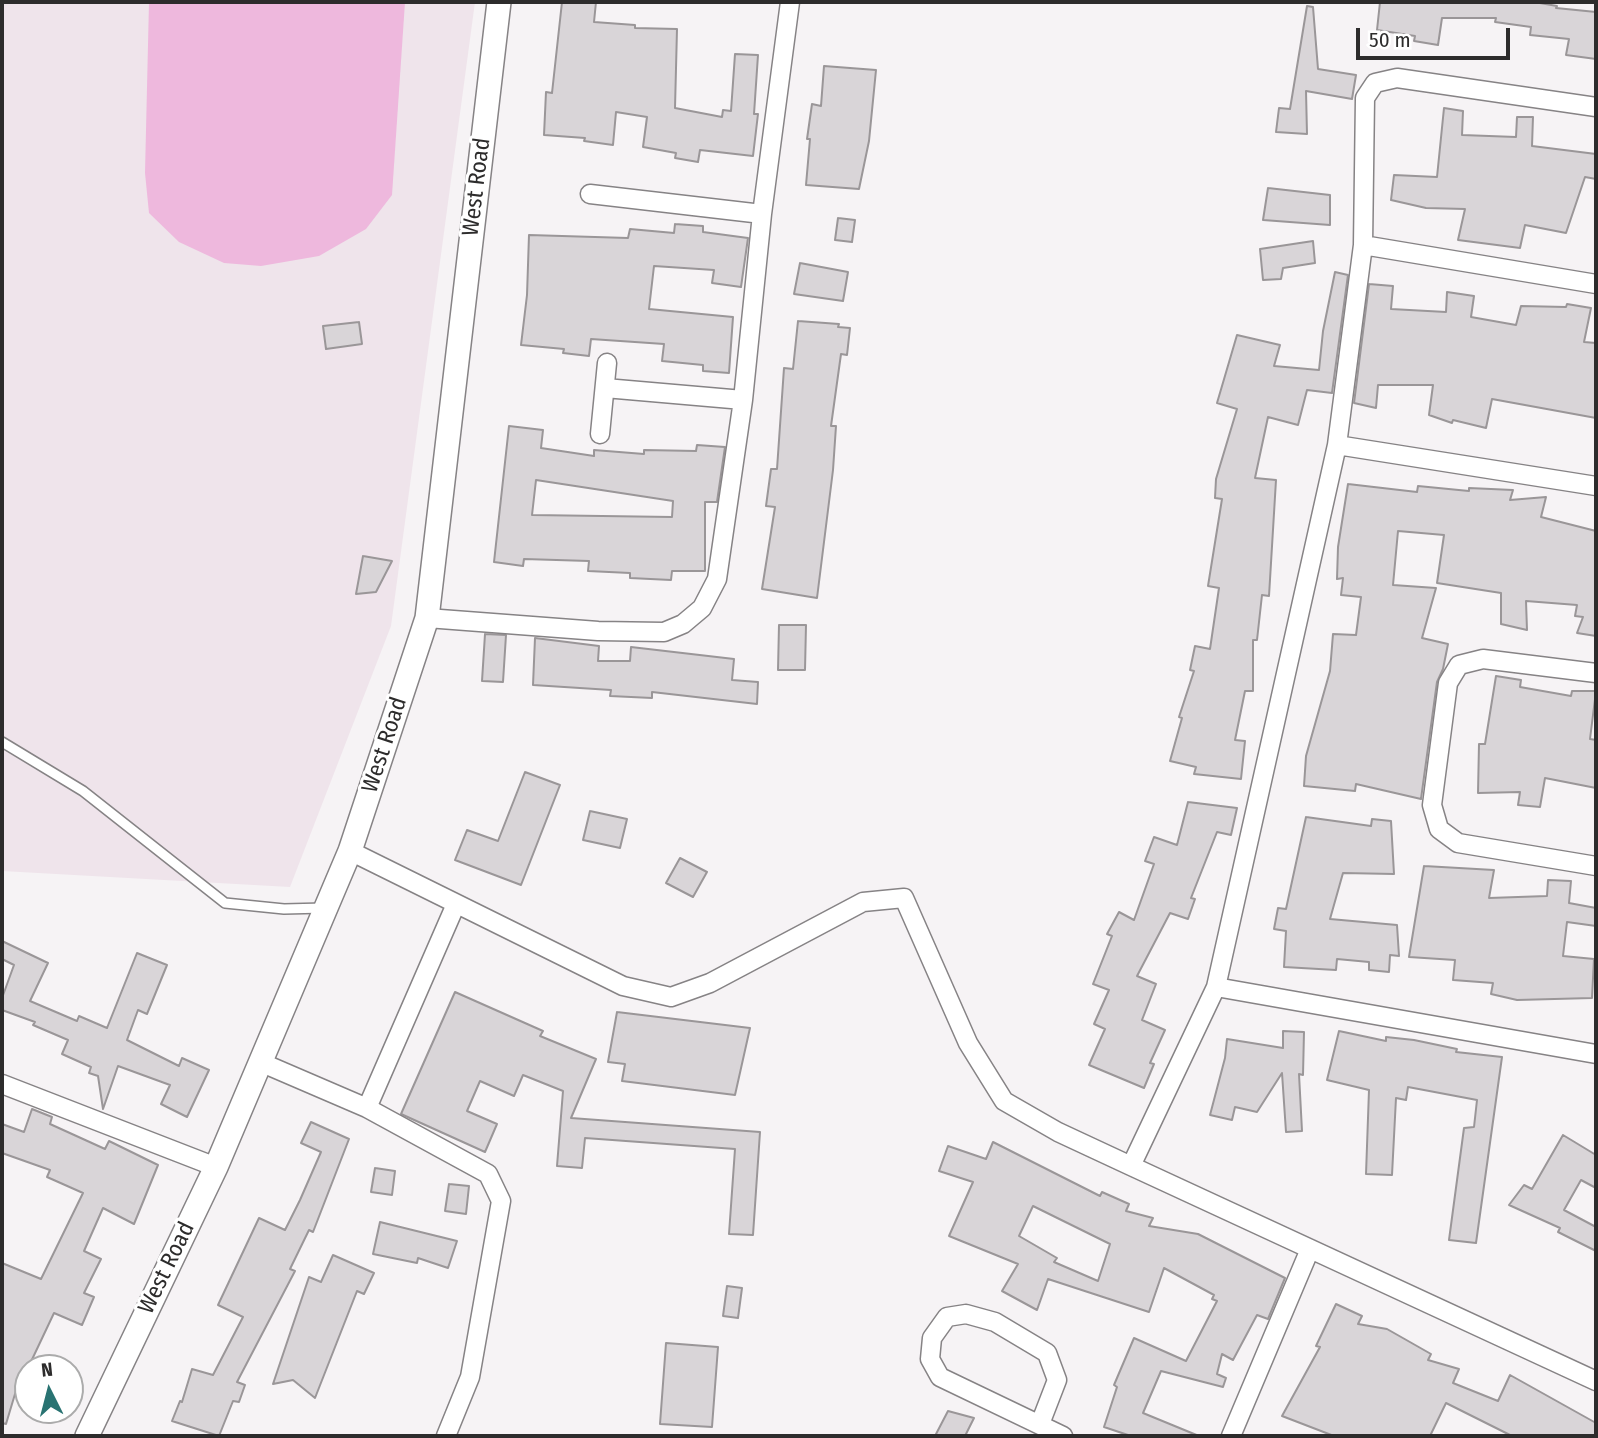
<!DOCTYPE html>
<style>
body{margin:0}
#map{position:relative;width:1598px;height:1438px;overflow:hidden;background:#f6f3f5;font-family:"Fira Sans Condensed",sans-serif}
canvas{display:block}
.frame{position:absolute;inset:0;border:4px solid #2d2c2c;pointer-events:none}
.north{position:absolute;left:14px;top:1354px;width:70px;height:70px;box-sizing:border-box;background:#fff;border:2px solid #ababab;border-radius:50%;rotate:354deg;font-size:19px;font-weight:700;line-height:28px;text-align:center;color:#2d2c2c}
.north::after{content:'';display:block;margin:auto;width:24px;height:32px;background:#297372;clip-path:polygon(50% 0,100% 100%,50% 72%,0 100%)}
.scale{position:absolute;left:1356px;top:28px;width:154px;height:32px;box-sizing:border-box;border:4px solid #2d2c2c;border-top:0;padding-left:9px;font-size:21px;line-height:24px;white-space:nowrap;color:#2d2c2c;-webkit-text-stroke:5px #fff;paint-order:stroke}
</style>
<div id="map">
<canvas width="1598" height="1438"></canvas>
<div class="frame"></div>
<div class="north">N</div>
<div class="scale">50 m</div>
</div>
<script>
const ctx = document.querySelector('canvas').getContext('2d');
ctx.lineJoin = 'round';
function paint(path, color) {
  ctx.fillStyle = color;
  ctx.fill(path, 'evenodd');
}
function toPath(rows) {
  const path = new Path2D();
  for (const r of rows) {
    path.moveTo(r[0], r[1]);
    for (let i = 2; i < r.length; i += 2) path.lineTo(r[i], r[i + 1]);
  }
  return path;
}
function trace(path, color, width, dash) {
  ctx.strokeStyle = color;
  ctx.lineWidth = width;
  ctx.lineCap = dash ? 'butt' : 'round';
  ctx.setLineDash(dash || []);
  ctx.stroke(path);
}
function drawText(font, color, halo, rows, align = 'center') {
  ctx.font = font + ' "Fira Sans Condensed",sans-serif';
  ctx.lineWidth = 6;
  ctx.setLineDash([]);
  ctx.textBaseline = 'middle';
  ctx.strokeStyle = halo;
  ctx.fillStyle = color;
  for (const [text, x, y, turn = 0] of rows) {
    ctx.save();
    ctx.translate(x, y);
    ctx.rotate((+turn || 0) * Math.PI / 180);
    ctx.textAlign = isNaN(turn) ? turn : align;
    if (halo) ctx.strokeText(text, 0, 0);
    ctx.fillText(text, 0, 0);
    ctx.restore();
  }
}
paint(toPath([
 [2,2,475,2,391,626,290,887,2,871]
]), '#efe4eb');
paint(toPath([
 [149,2,405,2,392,195,366,229,319,256,261,266,224,263,179,242,149,213,145,173]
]), '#eeb8dd');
const building = toPath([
 [562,2,596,2,594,22,635,25,635,28,677,29,675,108,722,117,723,110,731,111,735,54,758,55,754,114,758,114,753,156,700,150,698,162,675,158,676,153,643,147,647,117,616,112,613,145,584,141,585,138,544,135,546,92,552,93,562,2],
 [1380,2,1534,2,1557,6,1556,8,1596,12,1596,59,1566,55,1569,39,1530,35,1531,27,1495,22,1496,18,1442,18,1438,45,1414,41,1415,36,1377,30,1380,2],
 [1307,6,1313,7,1318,69,1356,75,1352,99,1306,91,1307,134,1276,132,1279,108,1290,109,1307,6],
 [824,66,876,70,869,141,859,189,806,185,810,139,807,139,812,104,821,106,824,66],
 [1444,108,1463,111,1462,135,1516,137,1517,117,1533,117,1532,146,1596,154,1596,179,1585,177,1566,233,1525,225,1520,248,1458,240,1465,209,1426,208,1391,200,1394,175,1437,177,1444,108],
 [1268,188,1330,195,1330,225,1263,220,1268,188],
 [838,218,855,220,852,242,835,240,838,218],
 [675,224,703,226,703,232,748,238,741,287,712,283,714,270,654,266,649,309,733,317,729,373,703,371,703,365,662,361,664,344,591,339,589,356,563,353,564,349,521,345,527,295,529,235,628,238,630,229,674,233,675,224],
 [1313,241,1315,263,1283,268,1281,279,1263,280,1260,249,1313,241],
 [800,263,848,272,843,301,794,294,800,263],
 [1335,272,1348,275,1332,393,1307,390,1298,425,1268,417,1255,478,1276,480,1269,596,1262,595,1257,640,1253,640,1253,691,1245,691,1235,740,1245,741,1241,779,1194,774,1196,767,1170,761,1182,718,1179,717,1194,671,1190,670,1195,646,1210,649,1219,588,1208,586,1222,499,1215,498,1216,479,1237,409,1217,403,1237,335,1280,345,1274,366,1319,370,1323,331,1335,272],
 [1369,284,1393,286,1391,309,1446,312,1447,292,1474,296,1471,317,1516,325,1521,306,1566,307,1567,304,1591,308,1584,342,1596,343,1596,418,1492,399,1486,428,1453,420,1452,423,1429,415,1433,385,1378,385,1376,408,1354,403,1369,284],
 [798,321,839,324,838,327,850,328,847,355,841,354,831,426,836,426,833,470,817,598,762,589,775,507,766,506,771,469,777,469,784,368,793,369,798,321],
 [359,322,362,344,326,349,323,326,359,322],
 [509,426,543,430,541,448,594,456,594,450,644,454,644,450,696,451,697,445,725,447,717,502,705,502,705,571,672,571,671,580,630,578,630,573,588,571,589,561,524,559,523,566,494,562,509,426],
 [536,480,673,501,672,517,532,515,536,480],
 [1348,484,1417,492,1418,486,1469,491,1469,488,1513,490,1510,500,1546,497,1541,517,1596,531,1596,636,1577,633,1583,617,1575,616,1577,605,1526,601,1527,630,1501,624,1501,593,1437,583,1444,535,1398,531,1393,585,1436,588,1422,638,1448,644,1443,669,1437,682,1421,799,1356,784,1355,791,1304,786,1306,756,1330,671,1333,634,1356,635,1361,597,1341,595,1343,578,1337,579,1338,547,1348,484],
 [363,556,392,561,376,592,356,594,363,556],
 [779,625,806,625,805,670,778,670,779,625],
 [485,634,506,635,503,682,482,681,485,634],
 [535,638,599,646,598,661,630,661,631,647,734,659,732,680,758,682,757,704,652,692,652,698,610,696,611,690,533,685,535,638],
 [1496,676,1521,680,1520,687,1571,696,1572,691,1596,691,1590,739,1596,740,1596,788,1545,778,1540,807,1518,805,1520,792,1478,793,1479,744,1485,744,1496,676],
 [525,772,560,785,521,885,455,860,467,830,498,841,525,772],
 [1188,802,1237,808,1231,835,1217,832,1191,898,1195,899,1188,919,1170,913,1137,976,1156,984,1142,1020,1165,1030,1150,1063,1154,1064,1144,1088,1089,1065,1105,1029,1094,1024,1109,990,1093,984,1112,936,1107,934,1119,912,1134,920,1154,864,1145,861,1154,837,1177,845,1188,802],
 [590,811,627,819,620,848,583,840,590,811],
 [1306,817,1371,826,1372,819,1391,821,1394,874,1343,873,1330,919,1397,925,1399,956,1390,955,1389,972,1369,970,1369,962,1337,959,1336,970,1284,967,1286,931,1274,929,1278,908,1286,909,1306,817],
 [680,858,707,872,693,897,666,883,680,858],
 [1424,866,1494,870,1489,898,1547,896,1548,880,1571,881,1569,903,1596,908,1596,926,1567,922,1563,956,1594,959,1592,998,1517,1000,1491,994,1493,983,1453,980,1455,960,1409,957,1424,866],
 [2,941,48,963,30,1001,77,1021,79,1016,107,1028,137,953,167,965,147,1014,138,1010,127,1040,179,1066,182,1058,209,1070,187,1117,161,1104,170,1085,118,1066,103,1109,98,1076,89,1073,91,1067,62,1054,68,1040,33,1025,35,1022,2,1010,2,998,14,965,2,959,2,941],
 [455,992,543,1031,540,1036,596,1059,571,1118,760,1132,753,1235,729,1234,735,1149,585,1138,582,1168,557,1166,563,1091,523,1075,514,1096,480,1081,467,1111,497,1124,485,1152,401,1114,455,992],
 [617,1012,750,1028,735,1095,622,1081,625,1064,608,1062,617,1012],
 [1283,1031,1304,1032,1303,1075,1299,1074,1302,1131,1286,1132,1282,1073,1257,1112,1235,1107,1232,1120,1210,1115,1225,1058,1227,1039,1283,1048,1283,1031],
 [1339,1031,1386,1041,1386,1037,1414,1040,1457,1049,1456,1052,1502,1057,1476,1243,1449,1240,1464,1128,1474,1127,1477,1100,1408,1087,1406,1100,1396,1098,1392,1175,1366,1174,1369,1090,1327,1080,1339,1031],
 [32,1109,52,1117,50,1124,105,1149,109,1141,158,1165,134,1224,103,1208,84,1251,101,1259,84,1293,94,1297,82,1325,54,1313,28,1368,28,1388,18,1384,6,1424,2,1423,2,1263,41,1279,83,1193,47,1177,50,1170,2,1153,2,1124,24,1132,32,1109],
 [311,1122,349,1139,313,1232,309,1230,290,1269,295,1271,237,1382,245,1385,239,1402,233,1401,219,1436,172,1421,180,1401,182,1402,192,1369,213,1375,243,1317,218,1305,259,1218,285,1230,300,1200,321,1152,301,1143,311,1122],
 [1563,1135,1596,1155,1596,1188,1581,1180,1564,1210,1596,1227,1596,1251,1558,1232,1560,1228,1509,1205,1524,1185,1532,1189,1563,1135],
 [993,1142,1100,1196,1102,1192,1129,1204,1126,1211,1153,1218,1149,1226,1198,1234,1285,1278,1268,1319,1257,1315,1233,1360,1222,1354,1217,1374,1226,1378,1223,1387,1161,1371,1143,1413,1199,1436,1131,1436,1104,1427,1117,1387,1114,1385,1134,1338,1186,1361,1217,1301,1212,1299,1214,1295,1164,1268,1149,1312,1048,1279,1037,1310,1002,1291,1018,1264,949,1236,973,1182,939,1171,948,1146,986,1159,993,1142],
 [1033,1206,1110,1244,1098,1281,1054,1262,1057,1258,1019,1236,1033,1206],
 [375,1168,395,1171,392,1195,371,1192,375,1168],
 [449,1184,469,1186,466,1214,445,1211,449,1184],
 [380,1222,457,1241,448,1268,418,1258,417,1263,373,1254,380,1222],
 [333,1255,374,1273,364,1294,357,1291,315,1398,293,1380,273,1384,309,1277,321,1282,333,1255],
 [727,1286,742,1288,738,1318,723,1316,727,1286],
 [1336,1304,1362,1316,1358,1324,1387,1329,1431,1354,1428,1360,1459,1369,1453,1383,1498,1401,1510,1375,1596,1423,1596,1436,1512,1436,1446,1403,1430,1436,1334,1436,1282,1416,1320,1347,1316,1346,1336,1304],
 [666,1343,718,1347,712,1427,660,1424,666,1343],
 [948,1411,974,1418,965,1436,935,1436,948,1411]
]);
paint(building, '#d9d5d8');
trace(building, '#9a9698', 2);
const service = toPath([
 [2,742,83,791,225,903,284,909,324,908]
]);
const minor = toPath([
 [1596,107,1397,78,1375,83,1365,98,1363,245,1337,445,1216,987,1131,1166,1596,1381],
 [590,194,762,214],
 [1363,245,1596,284],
 [605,388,743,400],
 [600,434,607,363],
 [1337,445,1596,486],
 [427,618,598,631,664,632,683,624,702,608,717,579,743,400,762,214,790,2],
 [1596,673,1483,659,1459,665,1448,683,1432,805,1439,829,1458,843,1596,866],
 [350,851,623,986,671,997,710,983,863,902,904,898,968,1043,1004,1101,1058,1132,1131,1166],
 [1216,987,1596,1054],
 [260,1062,367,1108,488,1174,501,1201,470,1377,446,1436],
 [2,1084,216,1167],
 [367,1108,456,904],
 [1040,1424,1057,1380,1047,1353,995,1322,966,1314,947,1317,932,1338,930,1359,940,1377,1063,1436],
 [1231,1436,1310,1249]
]);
const tertiary = toPath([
 [87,1436,216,1167,350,851,427,618,499,2]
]);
trace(service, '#868385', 12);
trace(minor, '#868385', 21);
trace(tertiary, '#868385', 26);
trace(service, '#fff', 9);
trace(minor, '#fff', 18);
trace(tertiary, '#fff', 23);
drawText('23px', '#2d2c2c', '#fff', [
 ["West Road",477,187,-83],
 ["West Road",385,745,-72],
 ["West Road",167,1268,-64]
]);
</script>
